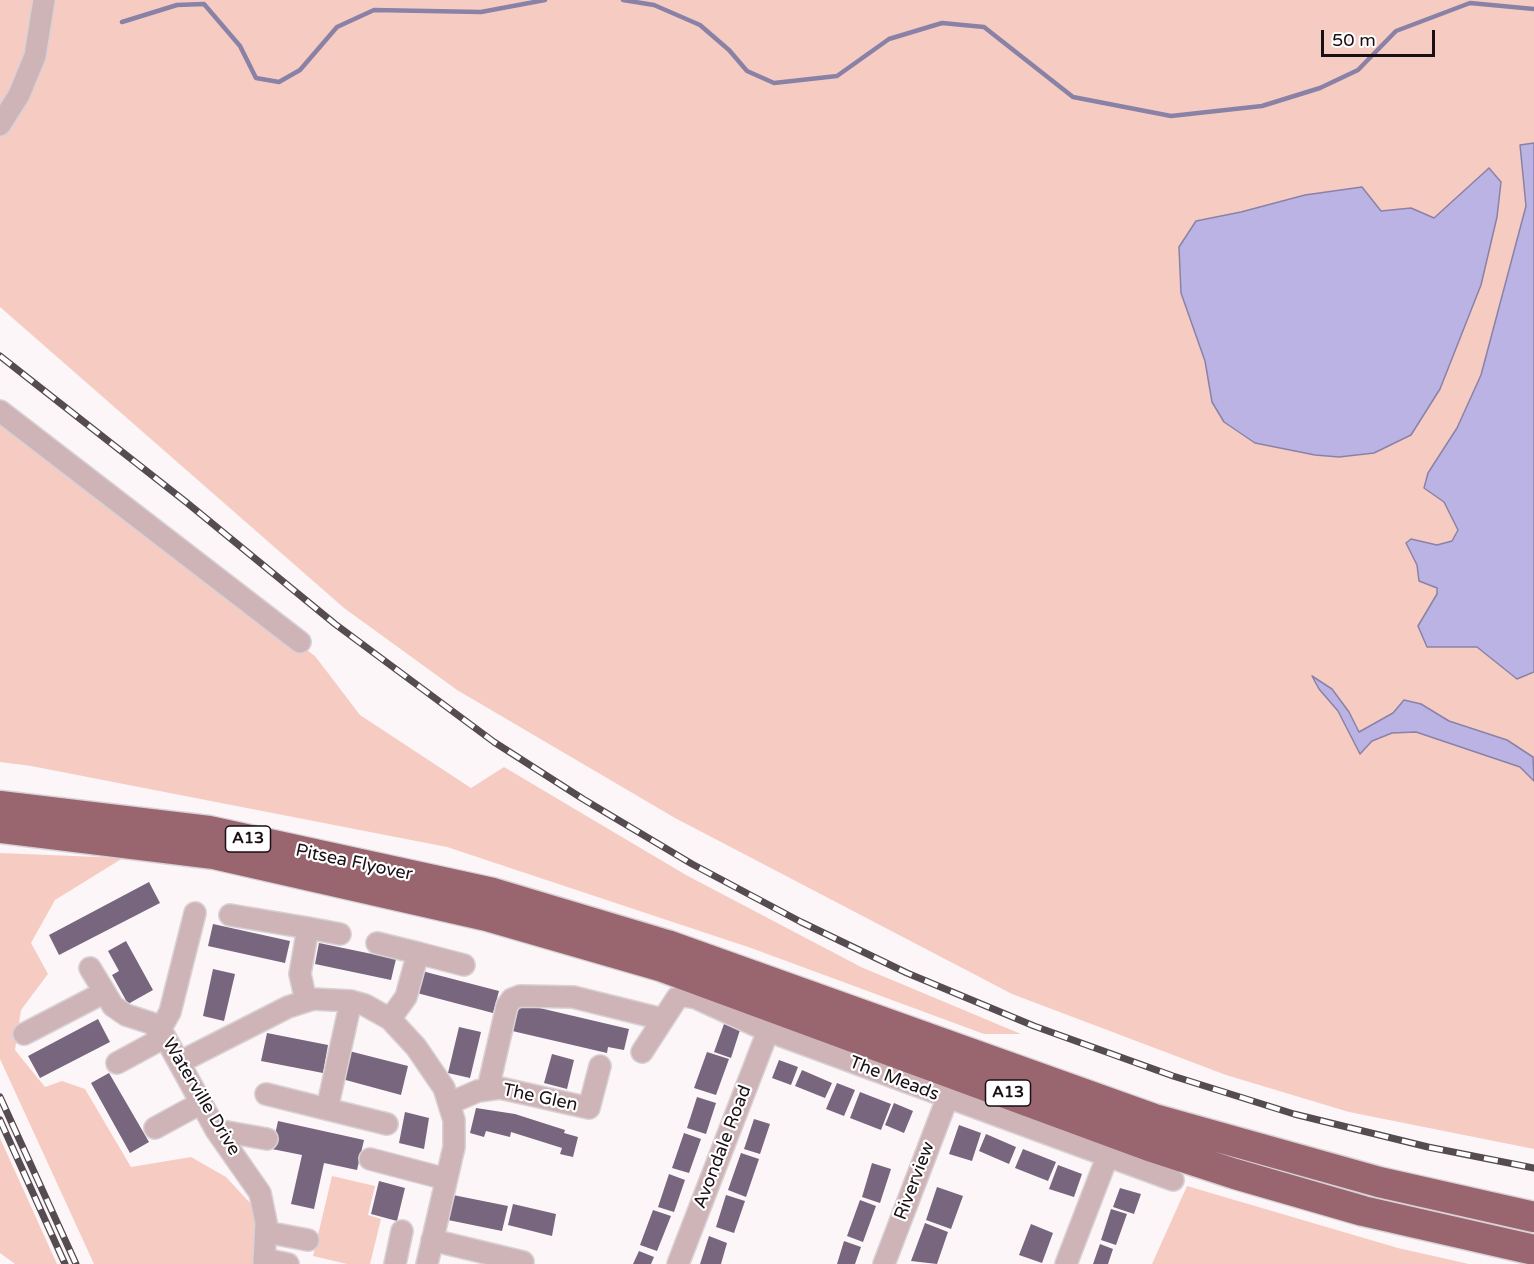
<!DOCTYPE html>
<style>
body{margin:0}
#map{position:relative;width:1534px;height:1264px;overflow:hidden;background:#fcf6f9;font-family:"Varela Round",sans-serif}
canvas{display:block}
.scale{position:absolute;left:1321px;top:30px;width:114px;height:27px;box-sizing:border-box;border:3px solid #190f15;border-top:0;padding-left:8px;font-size:18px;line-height:21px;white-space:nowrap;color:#190f15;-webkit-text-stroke:4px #fff;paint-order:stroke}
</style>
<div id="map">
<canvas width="1534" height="1264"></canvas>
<div class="scale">50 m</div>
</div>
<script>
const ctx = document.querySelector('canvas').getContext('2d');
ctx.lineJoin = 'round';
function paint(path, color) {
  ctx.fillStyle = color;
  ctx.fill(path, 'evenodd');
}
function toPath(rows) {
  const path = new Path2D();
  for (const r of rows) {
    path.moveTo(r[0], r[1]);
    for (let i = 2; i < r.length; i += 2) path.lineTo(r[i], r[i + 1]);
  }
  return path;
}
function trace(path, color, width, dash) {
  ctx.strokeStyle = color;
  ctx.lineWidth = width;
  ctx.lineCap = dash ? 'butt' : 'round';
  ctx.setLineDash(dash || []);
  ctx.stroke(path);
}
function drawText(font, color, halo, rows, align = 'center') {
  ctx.font = font + ' "Varela Round",sans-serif';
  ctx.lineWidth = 4.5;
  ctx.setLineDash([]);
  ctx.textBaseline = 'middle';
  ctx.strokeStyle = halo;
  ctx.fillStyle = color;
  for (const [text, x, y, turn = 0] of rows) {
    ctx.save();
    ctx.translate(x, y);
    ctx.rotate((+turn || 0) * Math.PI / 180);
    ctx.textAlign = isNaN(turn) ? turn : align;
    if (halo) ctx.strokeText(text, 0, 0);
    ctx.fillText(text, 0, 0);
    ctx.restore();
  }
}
paint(toPath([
 [0,0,1534,0,1534,1149,1349,1112,1226,1075,1012,994,675,818,457,690,344,608,0,307],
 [0,419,147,535,315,656,360,715,471,788,504,767,686,875,861,967,1021,1034,984,1034,751,948,447,847,31,766,0,762],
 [0,853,123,858,55,900,31,943,48,974,21,1010,15,1050,45,1087,62,1081,85,1089,131,1167,191,1157,226,1177,251,1204,257,1231,256,1264,94,1264,0,1059],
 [0,1138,57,1264,15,1264,0,1253],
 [332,1176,375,1186,368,1215,381,1219,370,1264,347,1264,313,1256],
 [1187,1186,1398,1248,1469,1264,1152,1264]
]), '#f6ccc2');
const water = toPath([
 [1534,143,1534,672,1517,679,1477,647,1427,647,1418,626,1437,594,1437,588,1419,581,1417,565,1406,543,1411,539,1437,545,1452,541,1458,530,1444,502,1424,488,1428,473,1457,428,1481,375,1526,206,1520,145,1534,143],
 [1489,168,1501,182,1497,217,1481,285,1440,389,1411,435,1374,453,1339,457,1315,455,1255,443,1224,422,1212,402,1205,361,1181,293,1179,247,1196,221,1241,212,1305,195,1362,187,1381,211,1411,208,1434,218,1489,168],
 [1312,676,1332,689,1349,712,1359,732,1393,713,1404,700,1421,704,1449,721,1507,740,1533,757,1534,781,1520,767,1416,732,1392,733,1372,741,1360,754,1338,711,1319,689,1312,676]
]);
paint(water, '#bbb3e4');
trace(water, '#8a82a6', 1.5);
trace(toPath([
 [623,0,654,5,700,25,729,50,747,71,774,83,837,76,889,39,942,23,984,27,1073,97,1171,116,1262,106,1320,88,1358,70,1396,31,1470,3,1534,9],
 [122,22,177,5,204,4,240,46,256,78,279,82,300,70,337,27,374,10,481,12,545,0]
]), '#8a82a6', 4.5);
paint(toPath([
 [149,882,160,903,59,955,49,935],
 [213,924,290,941,285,963,208,946],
 [126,941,153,990,128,1004,112,975,119,971,108,951],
 [319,943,396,959,391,980,315,964],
 [213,969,235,974,224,1021,203,1016],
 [422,971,499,991,493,1013,417,993],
 [514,1002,629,1029,624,1050,608,1047,607,1053,508,1030],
 [98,1019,110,1042,40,1078,28,1056],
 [724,1024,740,1030,731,1058,714,1052],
 [459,1027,481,1032,470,1078,448,1073],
 [267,1033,328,1045,323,1073,261,1061],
 [349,1051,408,1066,401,1095,342,1079],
 [707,1052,729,1059,716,1095,694,1088],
 [552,1054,574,1060,567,1089,544,1083],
 [779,1060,798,1067,791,1085,772,1078],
 [802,1070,832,1083,825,1098,795,1086],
 [109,1073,149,1142,130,1153,91,1083],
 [837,1083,855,1090,844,1116,826,1109],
 [860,1092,891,1104,881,1130,850,1118],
 [697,1097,716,1103,706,1134,687,1128],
 [894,1103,913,1111,904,1133,885,1125],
 [476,1108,515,1114,565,1130,564,1133,578,1137,573,1157,560,1154,562,1148,511,1132,510,1137,486,1131,484,1137,470,1133],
 [405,1112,429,1118,424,1149,399,1143],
 [754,1119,770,1124,760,1154,744,1149],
 [278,1121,364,1140,357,1170,324,1163,314,1209,291,1204,302,1155,272,1149],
 [959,1125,981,1133,972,1161,949,1154],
 [684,1133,701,1139,689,1173,672,1168],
 [986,1134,1016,1147,1009,1164,979,1151],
 [1023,1149,1056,1162,1048,1181,1015,1168],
 [741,1153,759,1159,746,1197,728,1190],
 [872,1163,891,1169,880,1203,862,1197],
 [1058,1165,1082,1174,1074,1197,1049,1189],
 [669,1174,685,1180,674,1212,658,1207],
 [379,1181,405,1188,397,1221,371,1214],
 [937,1187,963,1196,951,1229,926,1220],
 [1120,1188,1141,1194,1134,1214,1113,1207],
 [453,1195,508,1206,502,1231,448,1220],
 [726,1195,745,1201,734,1233,716,1227],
 [860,1200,876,1206,863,1242,847,1236],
 [513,1204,556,1214,552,1236,508,1225],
 [1111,1209,1127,1214,1116,1245,1101,1240],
 [653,1210,671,1216,657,1251,640,1245],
 [925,1223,948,1232,937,1264,911,1261],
 [1031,1224,1053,1233,1042,1263,1019,1255],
 [709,1236,727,1243,721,1264,700,1264],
 [844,1241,861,1247,855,1264,837,1264],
 [1100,1244,1113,1249,1108,1264,1093,1264],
 [639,1251,654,1257,651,1264,633,1264]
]), '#77667d');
const minor = toPath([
 [0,125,19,95,35,56,44,0],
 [0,411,300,642],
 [230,915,308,928,300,974,306,1001],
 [308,928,340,934],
 [377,943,418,953],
 [90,968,113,1006,126,1015,151,1023,165,1037,216,1130,260,1193,266,1222,264,1264],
 [390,1019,406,997,418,953,464,965],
 [160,1030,170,1012,195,913],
 [24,1034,103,993],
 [642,1052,677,998,685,996,696,998,768,1031,1173,1180],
 [180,1062,288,1007,313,999,351,1001,365,1005,390,1019,416,1047,444,1088,454,1120,454,1147,427,1264],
 [117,1063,165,1037],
 [490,1080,507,1006,512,999,520,996,573,997,662,1019],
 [266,1094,387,1124],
 [450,1103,478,1091,500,1088,589,1108,600,1066],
 [327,1109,351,1001],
 [155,1128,201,1103],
 [216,1130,267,1139],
 [370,1159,446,1179],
 [266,1232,308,1240],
 [432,1240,523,1262],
 [264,1259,288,1264],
 [395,1264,402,1231],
 [678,1264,768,1031],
 [884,1264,947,1099],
 [1066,1264,1108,1155]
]);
const highway = toPath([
 [0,806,209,831,493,893,667,945,1154,1119,1379,1182,1534,1217],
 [0,828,214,854,487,916,660,966,1149,1146,1235,1174,1363,1211,1534,1250]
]);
trace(minor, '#d8d1d5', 24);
trace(highway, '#d8d1d5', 33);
trace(minor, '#ceb4b7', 21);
trace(highway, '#99656e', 30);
const rail = toPath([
 [0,356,186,502,335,624,494,742,583,799,692,864,801,922,907,973,1034,1026,1173,1076,1294,1114,1428,1147,1534,1168],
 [0,1097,76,1264],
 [0,1120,65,1264]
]);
trace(rail, '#554c51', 7);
trace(rail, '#fff', 4.5, [14]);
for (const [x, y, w] of [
 [248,839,45],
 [1008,1093,45]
]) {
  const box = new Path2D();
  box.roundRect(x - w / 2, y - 13, w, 26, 4.5);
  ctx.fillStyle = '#fff';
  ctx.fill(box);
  trace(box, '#190f15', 1.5);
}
drawText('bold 16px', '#190f15', null, [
 ["A13",248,839],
 ["A13",1008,1093]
]);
drawText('18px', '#190f15', '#fff', [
 ["Pitsea Flyover",354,863,12],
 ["The Meads",894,1079,21],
 ["Waterville Drive",201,1097,59],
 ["The Glen",540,1098,12],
 ["Avondale Road",723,1147,-69],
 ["Riverview",915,1181,-69]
]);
</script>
